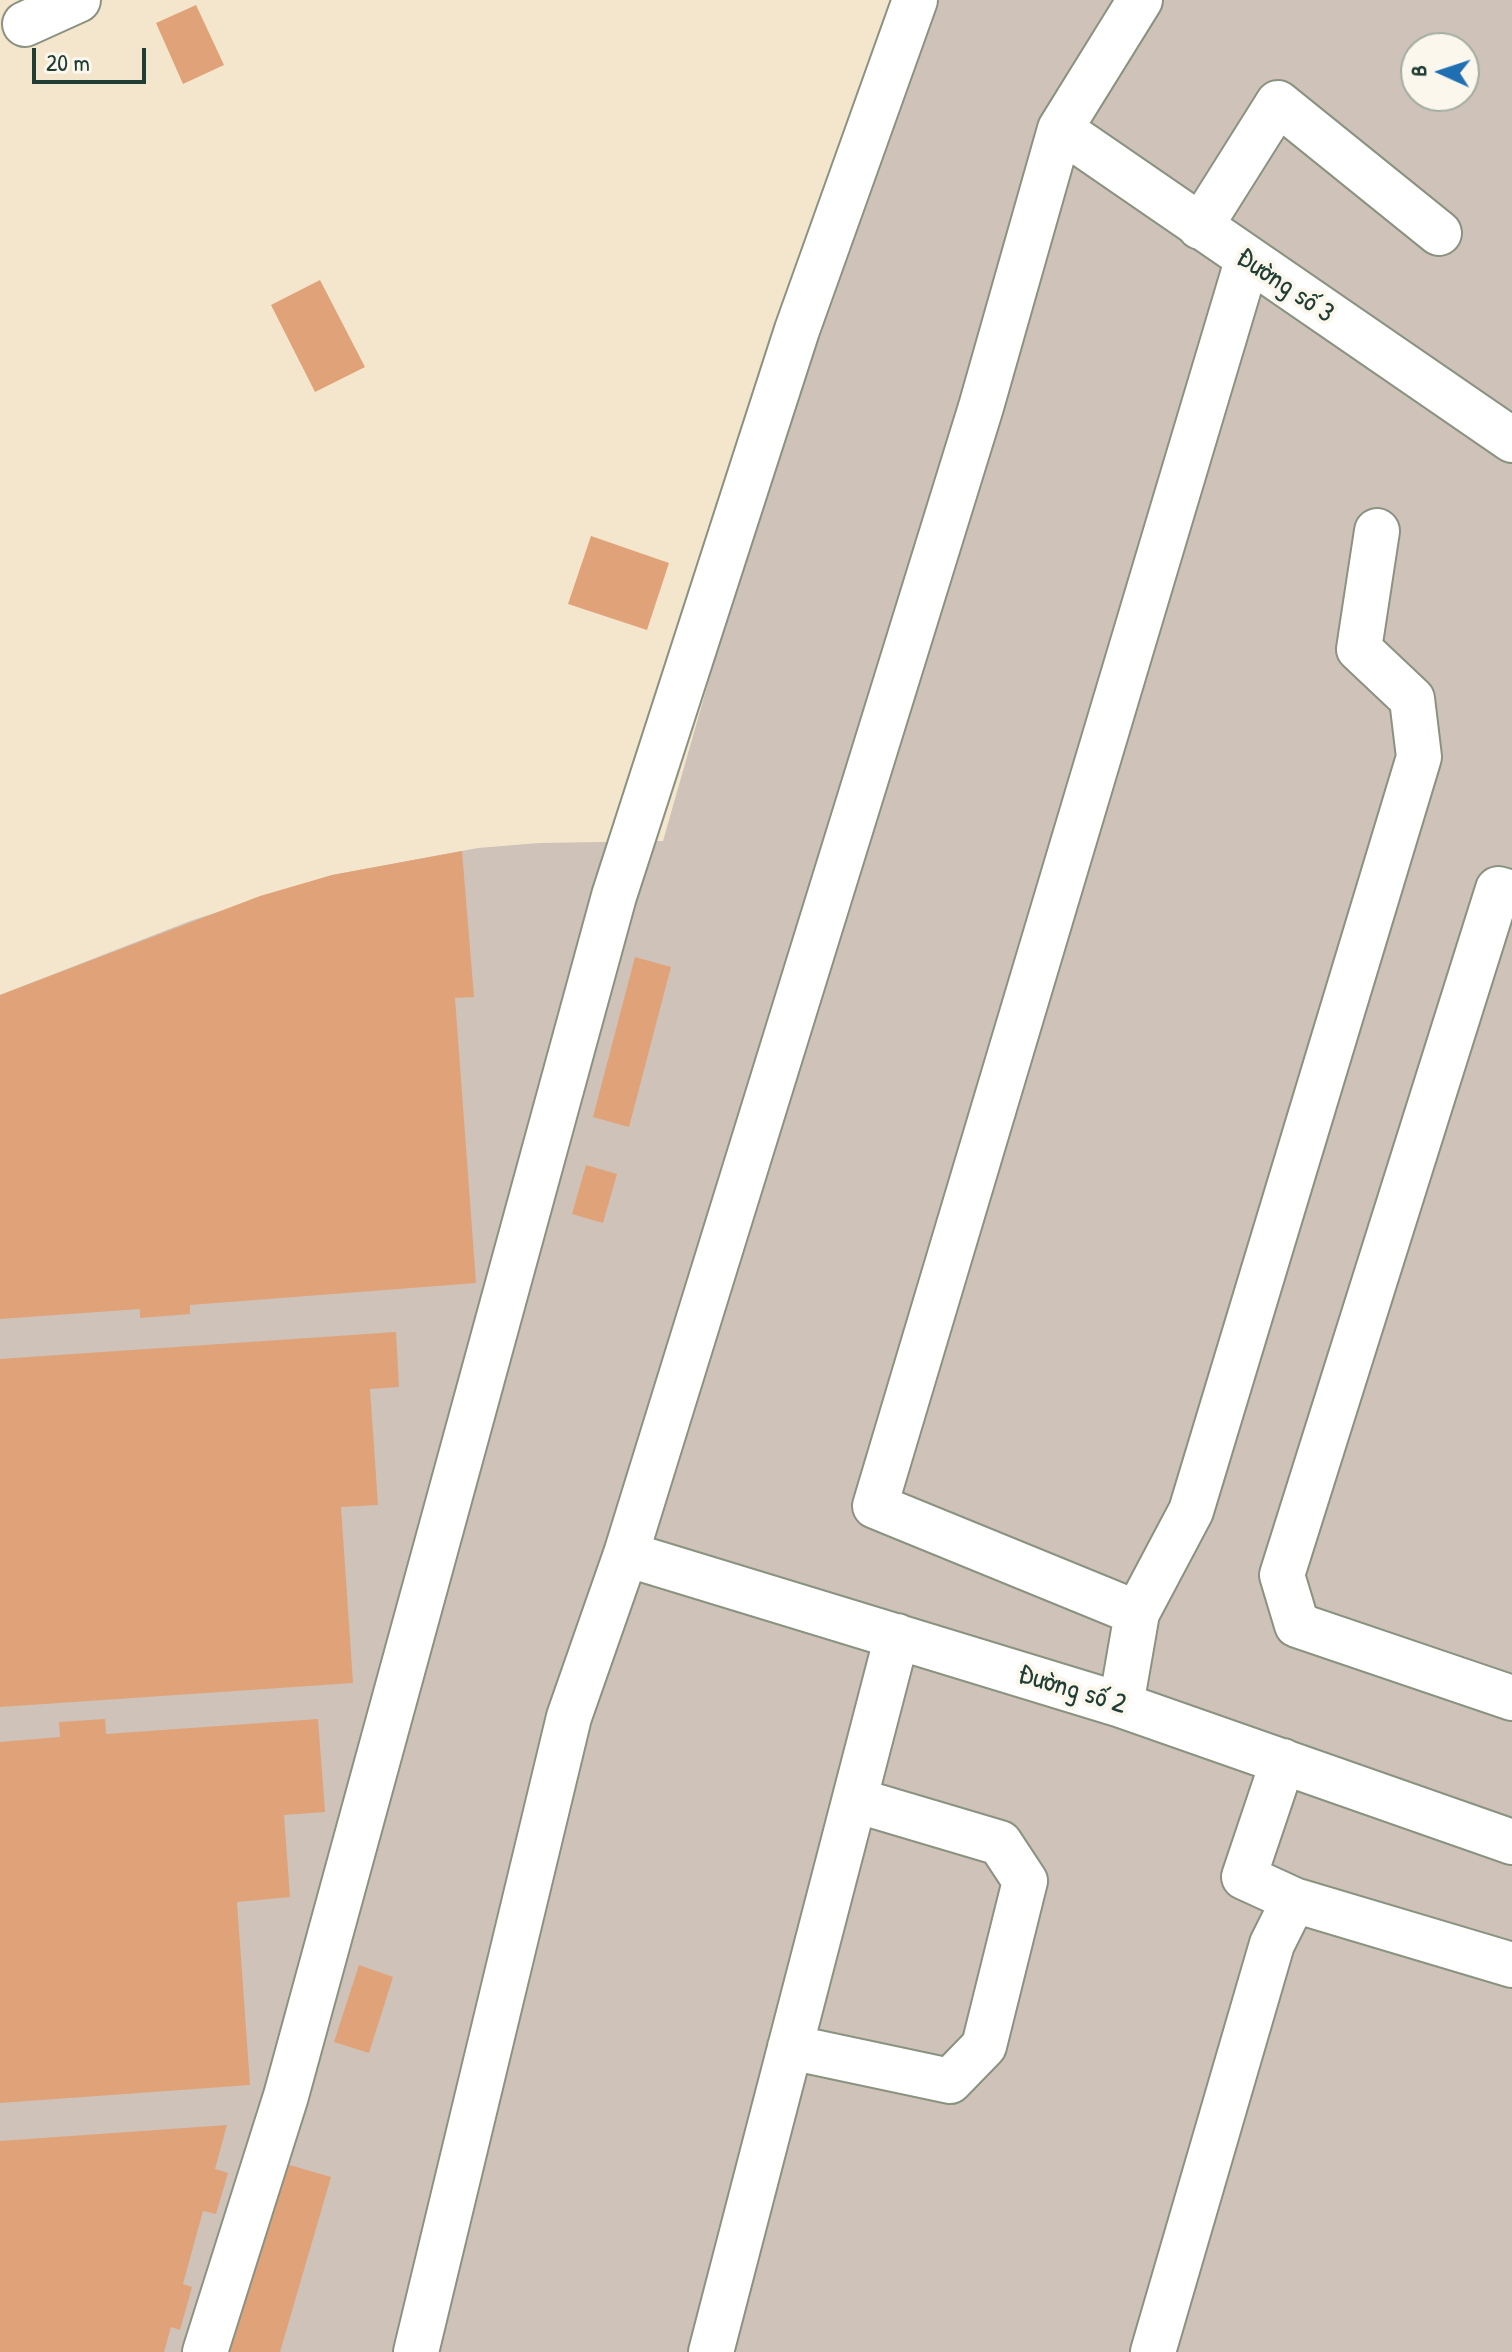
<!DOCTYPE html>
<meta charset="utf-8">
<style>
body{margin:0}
#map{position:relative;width:1512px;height:2352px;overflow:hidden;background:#f4e6cc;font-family:"Patrick Hand",sans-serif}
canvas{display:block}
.north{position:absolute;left:1400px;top:32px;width:80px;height:80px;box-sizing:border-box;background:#fbf7ec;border:2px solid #a3ada2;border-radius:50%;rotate:273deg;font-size:22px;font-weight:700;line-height:32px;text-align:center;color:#1f3d34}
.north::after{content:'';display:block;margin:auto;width:28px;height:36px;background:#1f6fb2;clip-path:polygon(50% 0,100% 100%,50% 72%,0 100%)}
.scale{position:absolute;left:32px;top:48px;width:114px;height:36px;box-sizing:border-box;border:4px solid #1f3d34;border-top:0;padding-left:10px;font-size:24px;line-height:28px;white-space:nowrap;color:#1f3d34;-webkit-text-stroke:6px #fbf7ec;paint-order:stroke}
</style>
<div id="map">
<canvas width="1512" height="2352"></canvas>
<div class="north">B</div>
<div class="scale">20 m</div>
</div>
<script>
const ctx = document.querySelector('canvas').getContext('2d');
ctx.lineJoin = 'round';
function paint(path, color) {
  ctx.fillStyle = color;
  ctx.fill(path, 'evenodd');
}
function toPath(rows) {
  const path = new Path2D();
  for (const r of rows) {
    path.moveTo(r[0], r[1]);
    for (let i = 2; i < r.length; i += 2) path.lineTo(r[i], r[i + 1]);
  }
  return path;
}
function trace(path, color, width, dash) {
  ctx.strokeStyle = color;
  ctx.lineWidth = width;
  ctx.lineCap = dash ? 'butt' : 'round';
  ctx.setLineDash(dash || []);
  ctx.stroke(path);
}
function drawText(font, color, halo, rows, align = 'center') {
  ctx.font = font + ' "Patrick Hand",sans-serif';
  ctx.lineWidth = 8;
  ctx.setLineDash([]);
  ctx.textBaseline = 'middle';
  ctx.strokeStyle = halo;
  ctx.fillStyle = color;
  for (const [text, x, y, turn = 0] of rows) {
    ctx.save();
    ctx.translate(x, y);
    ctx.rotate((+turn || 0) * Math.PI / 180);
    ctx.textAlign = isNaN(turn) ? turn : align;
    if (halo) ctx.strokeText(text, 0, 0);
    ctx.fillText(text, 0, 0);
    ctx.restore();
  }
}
paint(toPath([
 [903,0,1512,0,1512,2352,0,2352,0,995,190,921,332,875,478,848,539,843,663,841],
 [1416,48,1464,48,1464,96,1416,96]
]), '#cec2b9');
paint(toPath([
 [196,5,224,65,183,84,156,23],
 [320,280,365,367,315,392,271,305],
 [591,536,669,563,647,630,568,604],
 [462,851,474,997,455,998,476,1283,190,1305,190,1314,140,1318,140,1309,0,1319,0,995,260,896,332,875],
 [635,957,671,967,629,1127,593,1117],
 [586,1165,617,1174,603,1223,572,1214],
 [396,1332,399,1387,370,1389,378,1505,341,1507,353,1683,0,1707,0,1359],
 [105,1719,106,1734,318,1719,325,1812,284,1815,290,1897,237,1902,250,2085,0,2103,0,1742,60,1737,59,1722],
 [359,1965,393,1977,369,2053,334,2042],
 [227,2125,215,2169,228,2173,216,2214,203,2211,183,2284,192,2287,180,2330,171,2327,164,2352,0,2352,0,2141],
 [279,2162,331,2177,280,2352,224,2352]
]), '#e0a379');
const minor = toPath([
 [25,24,78,0],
 [1060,129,1512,440],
 [1200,227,1278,103,1439,233],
 [1512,893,1498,889,1282,1575,1297,1625,1512,1698],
 [626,1554,1121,1705,1512,1842],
 [1137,1613,1191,1511,1419,757,1412,699,1359,649,1377,531],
 [1121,1705,1137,1613,875,1506,1247,261],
 [1283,1761,1244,1877,1294,1900],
 [790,2047,950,2081,984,2046,1025,1881,1000,1843,855,1800],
 [205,2352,286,2096,614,896,797,330,915,0],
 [416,2352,569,1717,626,1554,981,407,1060,129,1140,0],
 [711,2352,897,1636],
 [1153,2352,1272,1944,1294,1900,1512,1965]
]);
trace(minor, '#8a9280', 48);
trace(minor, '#fff', 44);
drawText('28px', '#1f3d34', '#fbf7ec', [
 ["Đường số 3",1285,286,34],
 ["Đường số 2",1072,1690,17]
]);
</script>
